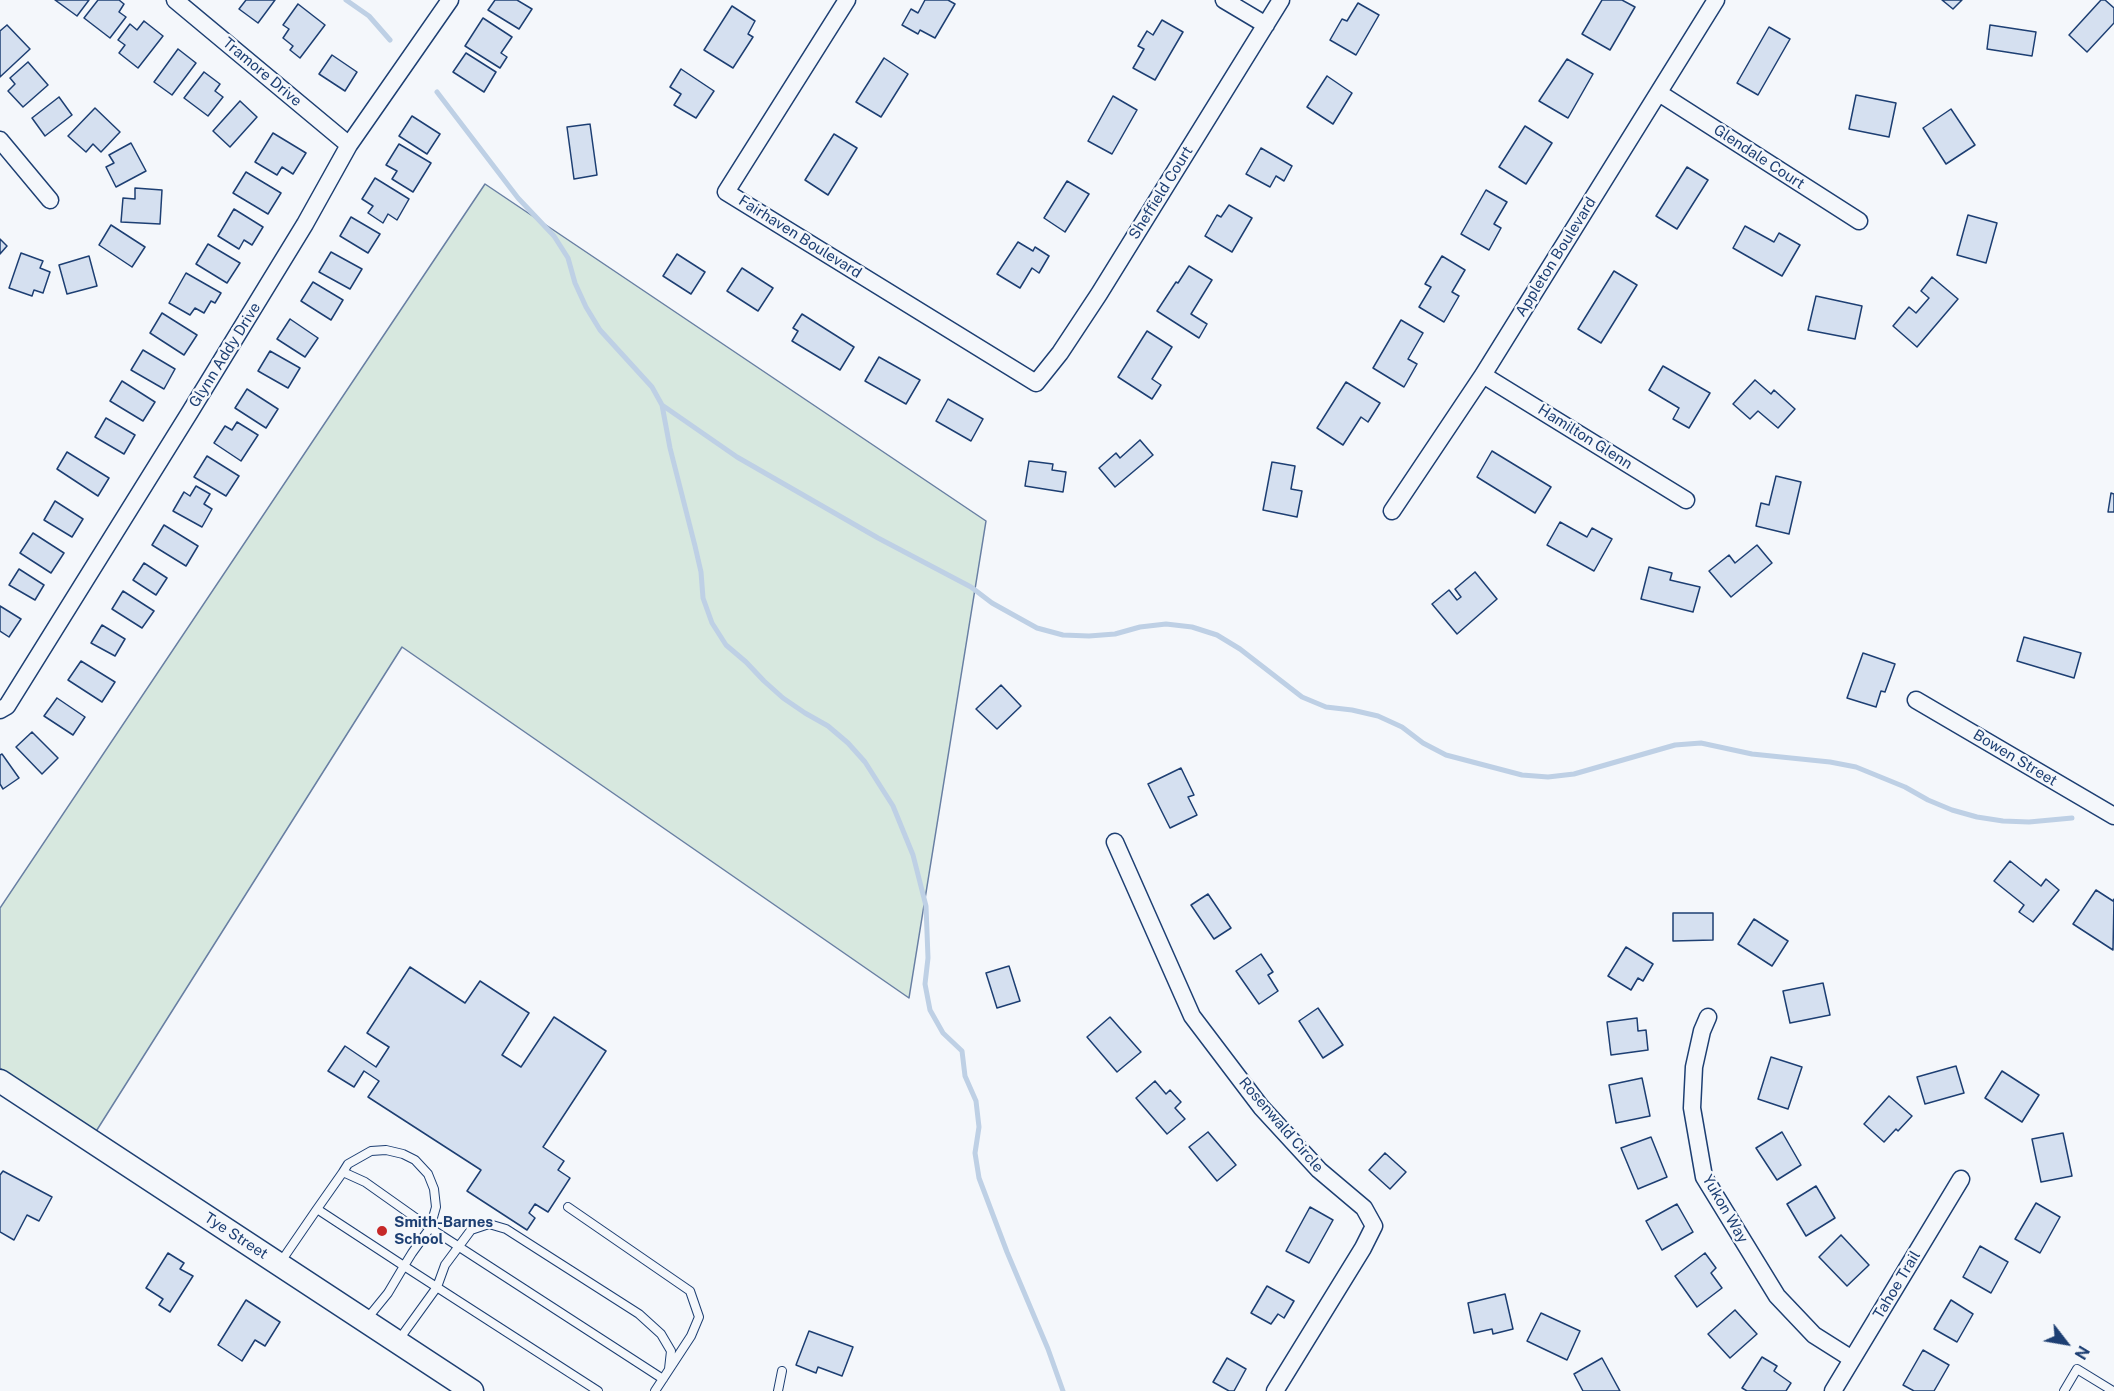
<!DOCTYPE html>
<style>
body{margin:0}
#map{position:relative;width:2114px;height:1391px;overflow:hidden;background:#f4f7fb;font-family:"Public Sans",sans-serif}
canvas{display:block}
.north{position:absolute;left:2036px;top:1313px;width:60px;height:60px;-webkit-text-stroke:4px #f4f7fb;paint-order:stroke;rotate:121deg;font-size:16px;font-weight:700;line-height:24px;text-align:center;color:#1d3f73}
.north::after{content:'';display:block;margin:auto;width:21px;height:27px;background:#1d3f73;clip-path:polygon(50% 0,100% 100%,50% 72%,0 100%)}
</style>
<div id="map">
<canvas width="2114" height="1391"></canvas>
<div class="north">N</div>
</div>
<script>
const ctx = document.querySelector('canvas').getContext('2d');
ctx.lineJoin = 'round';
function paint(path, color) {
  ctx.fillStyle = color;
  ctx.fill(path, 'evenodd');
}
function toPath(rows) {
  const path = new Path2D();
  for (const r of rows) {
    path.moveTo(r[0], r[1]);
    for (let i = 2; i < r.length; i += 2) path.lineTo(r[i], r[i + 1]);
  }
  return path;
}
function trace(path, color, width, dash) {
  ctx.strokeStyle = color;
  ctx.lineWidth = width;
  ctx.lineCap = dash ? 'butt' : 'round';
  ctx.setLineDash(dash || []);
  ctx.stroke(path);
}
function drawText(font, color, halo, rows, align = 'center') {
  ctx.font = font + ' "Public Sans",sans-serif';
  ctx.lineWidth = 4.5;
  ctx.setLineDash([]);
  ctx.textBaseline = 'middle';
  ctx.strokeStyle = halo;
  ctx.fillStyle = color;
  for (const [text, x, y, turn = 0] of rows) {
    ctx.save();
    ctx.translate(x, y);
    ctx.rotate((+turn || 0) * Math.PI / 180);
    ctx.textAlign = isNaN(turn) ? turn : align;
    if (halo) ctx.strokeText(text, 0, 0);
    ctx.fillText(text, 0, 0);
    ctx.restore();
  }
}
const green = toPath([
 [485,184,986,521,909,998,402,647,95,1133,0,1068,0,908,485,184]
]);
paint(green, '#d7e8df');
trace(green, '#687fa3', 1.5);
trace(toPath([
 [346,0,369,16,390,40],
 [437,92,518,198,554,236,568,258,575,283,586,307,600,330,652,387,662,405,670,448,695,546,701,572,703,598,712,623,726,645,746,662,764,681,783,698,805,713,828,726,848,743,865,762,893,806,913,855,926,906,928,958,925,984,930,1010,943,1033,962,1051,965,1076,976,1101,979,1127,975,1153,979,1178,1007,1252,1048,1349,1063,1391],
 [662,405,737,457,878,538,971,587,992,603,1037,628,1063,635,1089,636,1115,634,1140,627,1166,624,1192,627,1217,635,1240,649,1302,697,1326,707,1352,710,1378,716,1402,727,1423,743,1446,755,1522,775,1548,777,1574,774,1675,745,1701,743,1752,754,1830,762,1856,767,1905,787,1928,800,1952,810,1977,817,2003,821,2029,822,2072,818]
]), '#bed0e5', 5);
const building = toPath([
 [55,0,89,0,77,16,55,0],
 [98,0,119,0,124,4,119,12,126,17,110,38,84,18,98,0],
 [246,0,275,0,258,23,239,9,246,0],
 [495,0,517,0,532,9,519,29,488,10,495,0],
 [925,0,948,0,955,4,935,38,920,30,918,34,902,25,911,9,918,13,925,0],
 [1602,0,1622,0,1635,7,1610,50,1582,34,1602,0],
 [1942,0,1962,0,1953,9,1942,0],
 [2101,0,2105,0,2114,8,2114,23,2087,52,2069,35,2101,0],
 [1358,3,1379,15,1356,55,1330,40,1342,19,1347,21,1358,3],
 [298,4,325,25,300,58,290,50,293,46,283,38,289,29,283,25,298,4],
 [732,6,755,21,748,34,753,37,733,68,704,50,732,6],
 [483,18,512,37,501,53,507,57,500,68,465,46,483,18],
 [1162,20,1183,32,1155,80,1133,68,1144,49,1138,46,1147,31,1153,35,1162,20],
 [144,21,163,36,138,68,119,53,125,45,118,40,130,24,137,30,144,21],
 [7,25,30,49,0,77,0,31,7,25],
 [1990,25,2036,32,2032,56,1987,49,1990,25],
 [1769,27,1790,39,1758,95,1737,83,1769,27],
 [178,49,196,63,172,95,154,82,178,49],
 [466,53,496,72,484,92,453,72,466,53],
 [332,55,357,72,345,91,319,74,332,55],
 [884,58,908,74,881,117,856,102,884,58],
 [1567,59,1593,74,1568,118,1539,101,1567,59],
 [28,62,48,85,23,107,8,91,15,84,10,78,28,62],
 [681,69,714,91,696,118,674,105,681,94,670,87,681,69],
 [204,72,220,84,215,91,223,97,208,116,184,98,204,72],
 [1327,76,1352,93,1333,124,1307,107,1327,76],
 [1856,95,1896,103,1889,137,1849,129,1856,95],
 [1113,96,1137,110,1112,154,1088,141,1113,96],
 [59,97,72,115,45,136,32,118,59,97],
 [240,101,257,117,230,147,213,131,240,101],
 [95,108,120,132,101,152,93,144,86,152,68,136,95,108],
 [1951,109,1975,145,1946,164,1923,128,1951,109],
 [412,116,440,134,427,154,399,136,412,116],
 [590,124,597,175,574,179,567,127,590,124],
 [1525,126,1552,143,1526,184,1499,167,1525,126],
 [273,133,306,153,293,174,282,167,277,175,255,162,273,133],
 [834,134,857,148,828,195,805,180,834,134],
 [131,143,146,171,116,187,106,167,114,163,109,155,131,143],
 [399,144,431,163,413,192,392,179,397,171,386,165,399,144],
 [1261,148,1292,166,1284,181,1276,176,1270,187,1246,174,1261,148],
 [1687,167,1708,180,1677,229,1656,216,1687,167],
 [246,172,281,193,268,214,233,193,246,172],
 [375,178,409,199,397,220,388,214,383,223,368,213,373,206,362,199,375,178],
 [1067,181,1089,194,1065,232,1044,218,1067,181],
 [135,188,162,190,160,224,121,222,123,198,135,199,135,188],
 [1486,190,1507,202,1494,224,1501,228,1489,250,1461,234,1486,190],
 [1229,205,1252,218,1232,252,1205,236,1217,215,1221,217,1229,205],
 [234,209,263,227,252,245,244,240,239,249,218,236,234,209],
 [1968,215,1997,223,1986,263,1957,255,1968,215],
 [351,217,380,234,368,253,340,236,351,217],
 [111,225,145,247,132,267,99,245,111,225],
 [1745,226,1774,242,1779,233,1800,245,1782,276,1733,248,1745,226],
 [0,239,7,246,0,254,0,239],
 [1018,242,1033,251,1035,247,1049,256,1039,273,1032,268,1020,288,997,274,1018,242],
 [208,244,240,263,227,283,196,264,208,244],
 [331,252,362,269,350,289,319,272,331,252],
 [21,253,43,261,40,268,50,272,43,293,34,290,32,296,9,288,21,253],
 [677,254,705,272,691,294,663,276,677,254],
 [89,256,97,286,67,294,59,265,89,256],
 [1442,256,1465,270,1452,292,1459,296,1444,322,1419,307,1431,287,1425,284,1442,256],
 [1189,266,1212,280,1191,314,1207,324,1199,338,1157,311,1176,282,1178,283,1189,266],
 [742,268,773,288,758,311,727,291,742,268],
 [1614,271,1637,285,1601,343,1578,329,1614,271],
 [186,273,221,293,215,303,211,301,204,313,195,308,190,315,169,303,186,273],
 [1932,277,1958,299,1917,347,1893,326,1909,307,1916,313,1929,298,1921,291,1932,277],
 [313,282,343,300,331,320,301,301,313,282],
 [1816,296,1862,306,1855,339,1808,330,1816,296],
 [162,313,197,335,184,355,150,333,162,313],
 [802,314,854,347,840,370,792,341,798,331,793,328,802,314],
 [290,319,318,338,305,357,277,339,290,319],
 [1401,320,1423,333,1408,359,1417,364,1404,387,1373,368,1401,320],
 [1147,331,1172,347,1152,379,1161,385,1152,399,1118,377,1147,331],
 [143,350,175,369,164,389,131,370,143,350],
 [270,351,300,368,288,388,258,371,270,351],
 [879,357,920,380,906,404,865,381,879,357],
 [1663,366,1710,393,1689,428,1673,419,1679,408,1649,390,1663,366],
 [1755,380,1771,394,1774,390,1795,409,1778,428,1758,411,1750,419,1733,404,1755,380],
 [122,381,155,402,143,421,110,401,122,381],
 [1346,382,1380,403,1368,422,1361,417,1343,445,1317,428,1346,382],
 [247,389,278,409,266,428,235,408,247,389],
 [948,399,983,419,971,441,936,421,948,399],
 [106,418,135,435,124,454,95,437,106,418],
 [237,422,258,435,241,461,214,443,225,426,232,430,237,422],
 [1140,440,1153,455,1115,487,1099,468,1116,453,1120,458,1140,440],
 [1492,451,1551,487,1535,513,1477,477,1492,451],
 [67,452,109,478,98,496,57,469,67,452],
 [207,456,239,476,226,496,194,477,207,456],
 [1029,461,1053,464,1052,470,1066,472,1063,492,1025,486,1029,461],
 [1272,462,1295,466,1291,489,1302,491,1297,517,1263,510,1272,462],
 [1776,476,1801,482,1789,534,1756,526,1761,503,1769,505,1776,476],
 [196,486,210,494,204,504,212,509,202,527,173,511,184,492,190,496,196,486],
 [2111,493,2114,494,2114,512,2108,512,2111,493],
 [55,501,83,519,72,537,44,520,55,501],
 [1560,522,1587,537,1592,528,1612,539,1594,571,1547,545,1560,522],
 [164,525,198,546,186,566,152,545,164,525],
 [33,533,64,553,51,573,20,553,33,533],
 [1757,545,1772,563,1731,597,1709,571,1729,555,1735,563,1757,545],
 [144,563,167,578,156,595,133,580,144,563],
 [1649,567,1672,573,1670,580,1700,587,1693,612,1641,599,1649,567],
 [19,569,44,585,35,600,9,585,19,569],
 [1475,572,1497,599,1457,634,1432,604,1449,590,1457,600,1461,597,1455,589,1475,572],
 [123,591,154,611,142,628,112,609,123,591],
 [0,606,21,619,9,637,0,631,0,606],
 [102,625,125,639,115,656,91,643,102,625],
 [2024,637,2081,653,2074,678,2017,661,2024,637],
 [1863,653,1895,664,1885,692,1881,691,1876,707,1847,698,1863,653],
 [81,661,115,682,102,702,68,680,81,661],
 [1001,685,1021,706,997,729,976,709,1001,685],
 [57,698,85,717,73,735,44,716,57,698],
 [32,732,58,758,42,774,16,747,32,732],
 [2,754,19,778,3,789,0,784,0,755,2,754],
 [1181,768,1194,795,1188,797,1197,815,1170,828,1148,784,1181,768],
 [2010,861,2041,886,2046,879,2059,890,2033,922,2019,912,2024,905,1994,881,2010,861],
 [2096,890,2113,901,2114,899,2113,950,2073,924,2096,890],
 [1208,894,1231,928,1214,939,1191,905,1208,894],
 [1673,913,1713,913,1713,940,1673,941,1673,913],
 [1754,919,1788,941,1772,966,1738,944,1754,919],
 [1626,947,1653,964,1643,981,1638,978,1631,990,1608,976,1626,947],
 [1261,954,1273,972,1268,975,1278,991,1259,1004,1236,971,1261,954],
 [1009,966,1020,1001,997,1008,986,973,1009,966],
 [410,967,465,1003,480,981,529,1013,502,1055,521,1067,554,1017,606,1051,543,1147,564,1161,558,1170,570,1178,548,1212,535,1204,529,1213,535,1218,527,1230,467,1191,481,1170,368,1097,379,1081,364,1071,354,1087,328,1071,345,1046,376,1067,389,1047,367,1033,410,967],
 [1823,983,1830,1015,1790,1023,1783,991,1823,983],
 [1318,1008,1343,1045,1323,1058,1299,1021,1318,1008],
 [1110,1017,1141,1052,1117,1072,1087,1037,1110,1017],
 [1637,1018,1638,1031,1646,1030,1648,1050,1611,1055,1607,1022,1637,1018],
 [1771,1057,1802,1067,1788,1109,1758,1099,1771,1057],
 [1956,1066,1964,1093,1925,1104,1917,1077,1956,1066],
 [2002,1071,2039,1095,2022,1122,1985,1098,2002,1071],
 [1642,1078,1650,1116,1616,1123,1609,1085,1642,1078],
 [1155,1081,1166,1094,1170,1090,1181,1102,1175,1108,1185,1119,1167,1134,1136,1098,1155,1081],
 [1889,1096,1912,1116,1898,1131,1896,1129,1884,1142,1864,1124,1889,1096],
 [1208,1132,1236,1165,1217,1181,1189,1147,1208,1132],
 [1782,1132,1801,1165,1777,1180,1756,1148,1782,1132],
 [2063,1133,2072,1176,2041,1182,2032,1139,2063,1133],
 [1651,1137,1667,1177,1638,1189,1621,1148,1651,1137],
 [1385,1153,1406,1172,1390,1189,1369,1170,1385,1153],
 [3,1171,52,1197,39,1221,27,1215,14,1240,0,1232,0,1175,3,1171],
 [1816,1186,1835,1218,1806,1236,1787,1204,1816,1186],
 [2036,1203,2060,1217,2040,1253,2015,1239,2036,1203],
 [1677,1204,1693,1232,1662,1250,1646,1221,1677,1204],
 [1310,1207,1333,1220,1309,1263,1286,1251,1310,1207],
 [1841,1235,1869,1265,1847,1286,1819,1257,1841,1235],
 [1980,1246,2008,1262,1991,1293,1963,1277,1980,1246],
 [168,1253,184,1263,180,1269,193,1276,170,1312,159,1305,163,1299,146,1288,168,1253],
 [1705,1253,1716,1268,1711,1273,1722,1288,1697,1307,1675,1276,1705,1253],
 [1267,1286,1294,1301,1284,1318,1278,1314,1271,1324,1251,1313,1267,1286],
 [1505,1294,1513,1329,1493,1334,1492,1329,1474,1333,1468,1303,1505,1294],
 [246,1300,280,1322,265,1346,255,1340,242,1361,218,1345,246,1300],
 [1951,1300,1973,1314,1957,1342,1934,1329,1951,1300],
 [1735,1310,1757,1334,1730,1358,1708,1334,1735,1310],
 [1541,1313,1580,1331,1567,1360,1527,1341,1541,1313],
 [809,1331,853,1347,842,1376,818,1367,816,1373,796,1365,809,1331],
 [1923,1350,1949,1365,1934,1391,1914,1391,1903,1385,1923,1350],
 [1762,1357,1777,1366,1774,1371,1791,1383,1786,1391,1747,1391,1742,1388,1762,1357],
 [1227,1358,1246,1369,1234,1391,1229,1391,1213,1382,1227,1358],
 [1602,1358,1620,1391,1583,1391,1574,1374,1602,1358]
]);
paint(building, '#d5e0f0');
trace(building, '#1d3f73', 1.5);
const lane = toPath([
 [343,1172,348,1164,371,1151,386,1150,403,1154,415,1160,428,1174,434,1189,436,1207,430,1228,663,1379],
 [568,1207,690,1291,699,1317,691,1336,655,1391],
 [280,1263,317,1209],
 [366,1320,388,1293,404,1266,412,1253,430,1228,365,1182,343,1172,317,1209,404,1266,598,1391],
 [398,1341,437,1287,445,1265,471,1230,489,1224,506,1229,639,1314,661,1334,671,1351,669,1369],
 [778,1391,782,1371],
 [2064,1391,2077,1369,2113,1391]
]);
const street = toPath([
 [175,0,349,145],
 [847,0,726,192,1036,383,1060,353,1099,294,1281,0],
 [1224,0,1266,25],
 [1659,93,1859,221],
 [0,140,50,200],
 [1483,375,1686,500],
 [1392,511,1483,375,1716,0],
 [1916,700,2114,816],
 [0,710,7,706,190,412,305,224,349,145,450,0],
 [1115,842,1192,1016,1261,1107,1319,1170,1364,1208,1374,1226,1363,1248,1275,1391],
 [1708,1017,1702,1031,1694,1067,1692,1108,1704,1177,1777,1296,1814,1335,1852,1359],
 [1833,1391,1961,1179]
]);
const secondary = toPath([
 [0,1081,472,1391]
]);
trace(lane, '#1d3f73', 10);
trace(street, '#1d3f73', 19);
trace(secondary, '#1d3f73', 25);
trace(lane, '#f4f7fb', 8);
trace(street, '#f4f7fb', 16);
trace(secondary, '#f4f7fb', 22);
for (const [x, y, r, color] of [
 [382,1231,6,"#c62828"]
]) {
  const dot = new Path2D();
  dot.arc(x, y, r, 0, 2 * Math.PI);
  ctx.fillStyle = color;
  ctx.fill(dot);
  trace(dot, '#f4f7fb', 2);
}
drawText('15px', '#1d3f73', '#f4f7fb', [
 ["Tramore Drive",262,72,40],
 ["Glendale Court",1759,157,33],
 ["Sheffield Court",1161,193,-58],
 ["Fairhaven Boulevard",800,237,32],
 ["Appleton Boulevard",1556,257,-58],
 ["Glynn Addy Drive",225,355,-58],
 ["Hamilton Glenn",1585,437,32],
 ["Bowen Street",2015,758,31],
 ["Rosenwald Circle",1281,1125,49],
 ["Yukon Way",1725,1209,60],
 ["Tye Street",236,1236,33],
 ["Tahoe Trail",1897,1285,-59]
]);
drawText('bold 15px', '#1d3f73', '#f4f7fb', [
 ["Smith-Barnes",394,1222],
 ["School",394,1239]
], 'left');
</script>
